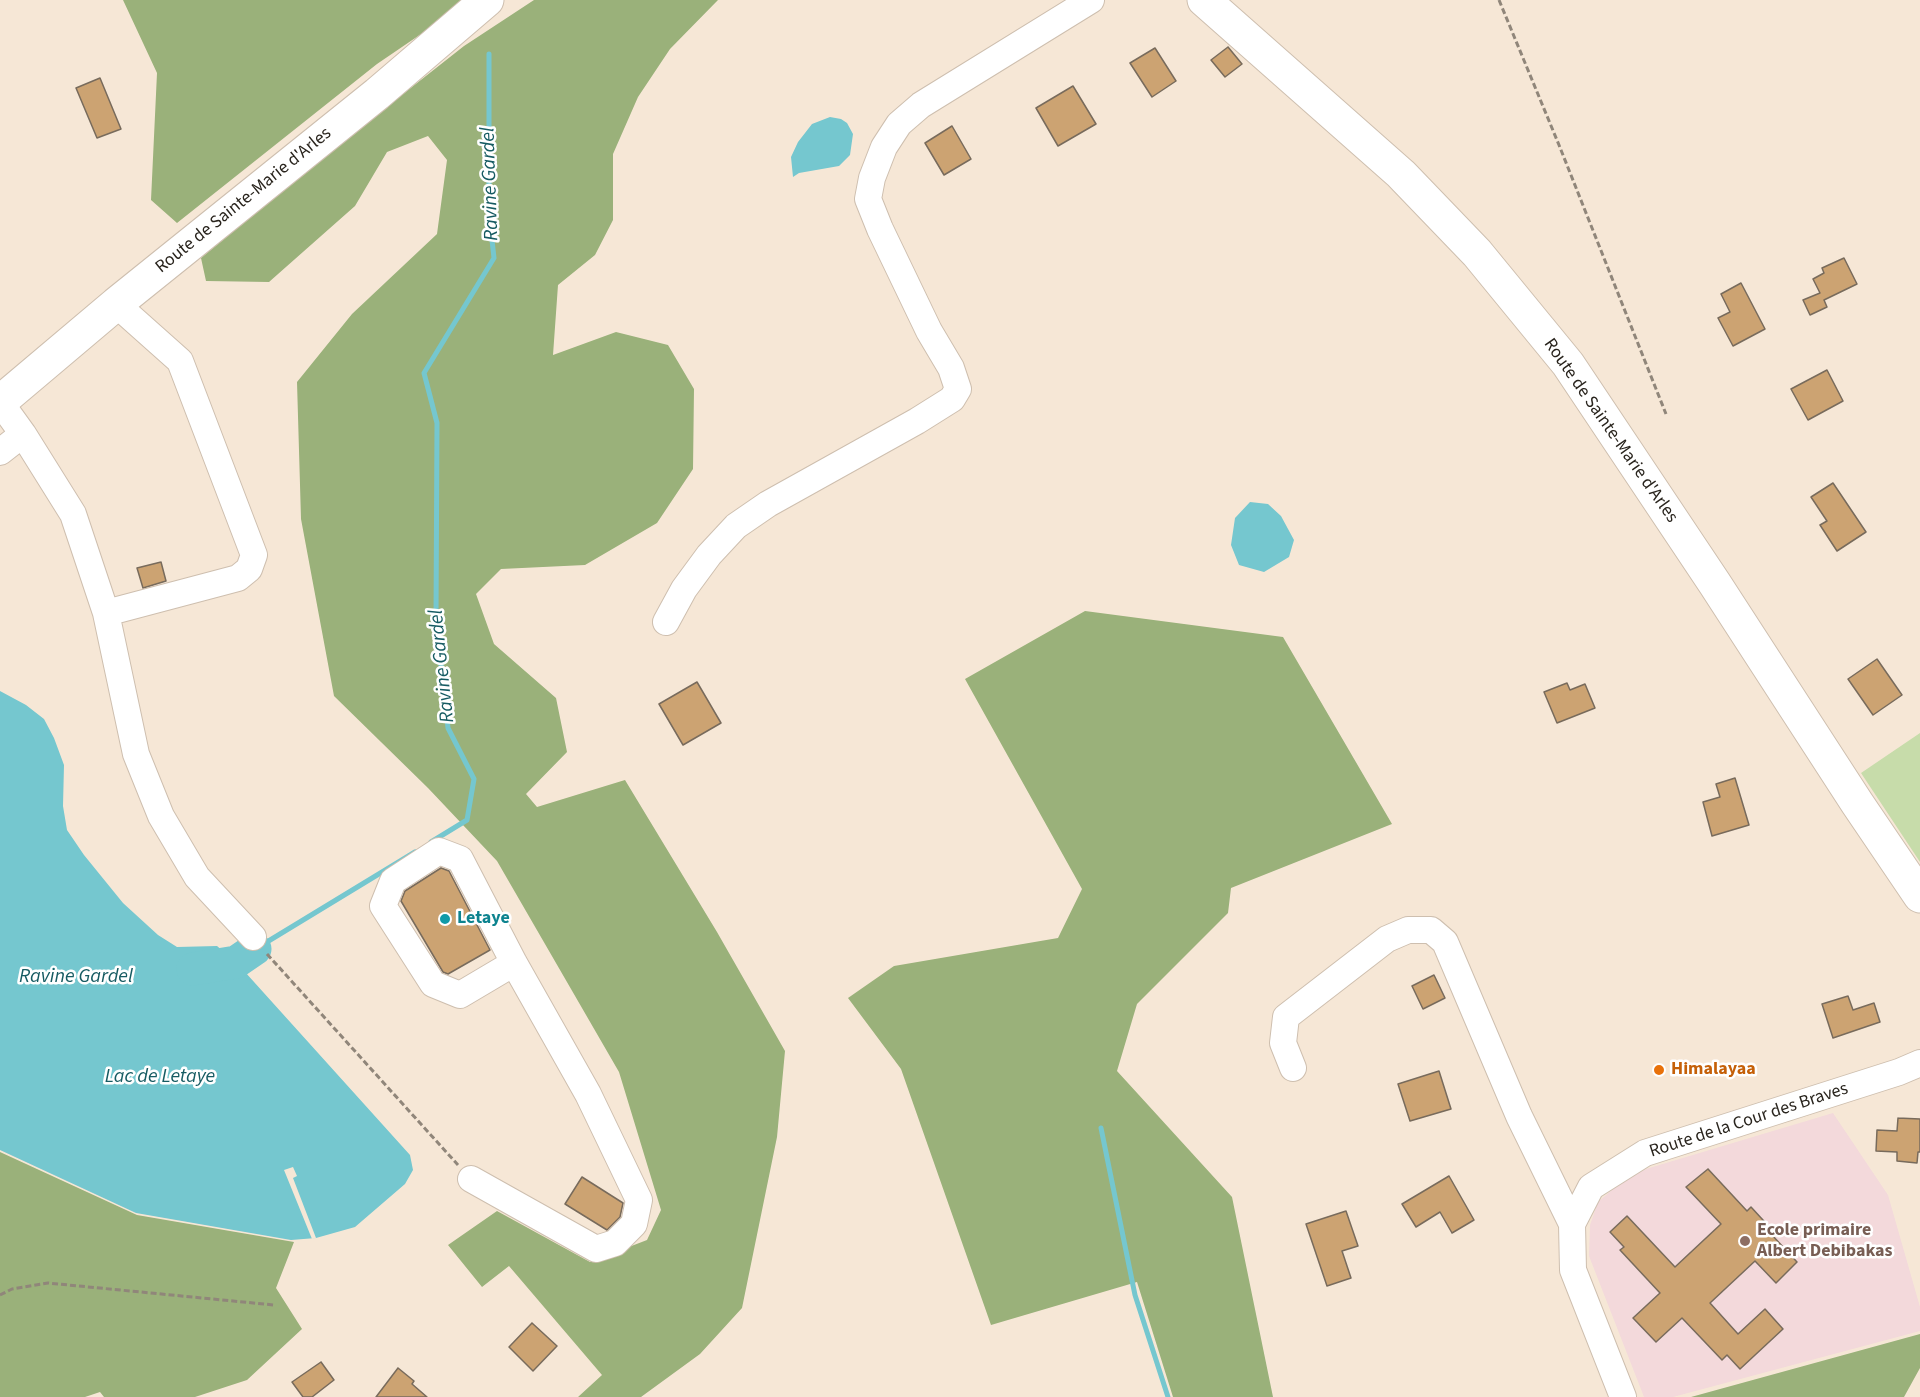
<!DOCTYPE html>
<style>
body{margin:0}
canvas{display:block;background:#f6e7d6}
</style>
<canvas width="1920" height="1397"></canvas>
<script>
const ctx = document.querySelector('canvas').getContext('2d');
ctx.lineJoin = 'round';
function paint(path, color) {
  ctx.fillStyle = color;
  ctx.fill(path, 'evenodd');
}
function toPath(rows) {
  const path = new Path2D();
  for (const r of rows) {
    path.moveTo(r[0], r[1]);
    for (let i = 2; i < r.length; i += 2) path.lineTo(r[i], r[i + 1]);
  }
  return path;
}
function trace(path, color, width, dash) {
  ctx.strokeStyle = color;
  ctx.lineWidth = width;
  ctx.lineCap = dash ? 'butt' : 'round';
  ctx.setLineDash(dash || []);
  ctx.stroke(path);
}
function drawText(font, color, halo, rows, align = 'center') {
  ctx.font = font + ' "Source Sans 3",sans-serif';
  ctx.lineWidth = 5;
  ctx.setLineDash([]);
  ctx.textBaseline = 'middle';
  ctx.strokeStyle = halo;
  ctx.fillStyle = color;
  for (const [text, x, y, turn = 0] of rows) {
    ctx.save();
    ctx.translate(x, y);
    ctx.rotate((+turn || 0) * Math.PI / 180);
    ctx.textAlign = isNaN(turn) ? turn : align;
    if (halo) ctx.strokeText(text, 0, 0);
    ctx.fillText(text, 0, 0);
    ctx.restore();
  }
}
paint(toPath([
 [1833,1113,1888,1195,1920,1307,1920,1331,1673,1397,1644,1397,1589,1256,1590,1225,1598,1202,1619,1184,1646,1169]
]), '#f3d9db');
paint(toPath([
 [1920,733,1920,862,1861,773]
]), '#c7dcaa');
paint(toPath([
 [123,0,471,0,377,64,177,223,151,200,157,73],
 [534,0,718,0,670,49,638,97,613,154,613,220,595,255,558,285,553,355,616,332,668,345,694,389,693,469,657,523,585,565,501,569,476,594,494,644,556,698,567,752,526,794,537,807,625,780,717,932,785,1051,777,1137,742,1308,700,1354,641,1397,578,1397,602,1375,509,1266,482,1287,448,1245,497,1211,590,1262,647,1240,661,1210,619,1072,497,861,428,788,334,696,301,519,297,382,352,314,437,234,447,160,428,136,387,152,355,206,269,282,206,281,201,258,313,165,464,46],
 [1085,611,1283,637,1392,824,1231,888,1228,913,1137,1004,1117,1071,1232,1197,1273,1397,1173,1397,1137,1282,991,1325,901,1069,848,998,894,966,1058,938,1082,889,965,679],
 [0,1152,137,1215,294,1242,276,1288,302,1329,247,1380,195,1397,104,1397,100,1392,85,1397,0,1397],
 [1920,1334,1920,1368,1904,1397,1691,1397]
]), '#9ab17a');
paint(toPath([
 [830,117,841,119,847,123,853,134,850,155,839,166,799,173,793,177,791,157,798,142,812,124],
 [1250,502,1268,504,1281,516,1294,540,1289,557,1264,572,1239,565,1231,545,1235,518],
 [0,691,26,705,44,719,54,738,64,765,63,806,67,830,84,855,123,903,158,935,177,947,217,946,236,962,410,1155,413,1170,405,1184,355,1227,316,1238,291,1240,136,1213,0,1150]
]), '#75c7cf');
paint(toPath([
 [293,1167,297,1176,293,1178,316,1238,312,1239,284,1170]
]), '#f6e7d6');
trace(toPath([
 [431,842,467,820,474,779,448,728,436,618,437,423,424,373,494,258,489,213,489,54],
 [257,948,415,852],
 [1101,1128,1135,1295,1168,1397]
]), '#75c7cf', 5);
trace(toPath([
 [193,969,236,962,255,949]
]), '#75c7cf', 33);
const building = toPath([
 [1228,47,1242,64,1225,77,1211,60,1228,47],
 [1155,48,1176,81,1152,97,1130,63,1155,48],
 [100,78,121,129,97,138,76,88,100,78],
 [1073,86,1096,124,1058,146,1036,108,1073,86],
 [952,126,971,159,944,175,925,143,952,126],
 [1844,258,1857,284,1824,300,1827,307,1810,315,1803,300,1820,293,1813,279,1824,273,1822,268,1844,258],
 [1741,283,1765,329,1733,346,1718,318,1730,312,1721,294,1741,283],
 [1827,370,1843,401,1808,420,1791,389,1827,370],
 [1833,483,1866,532,1837,551,1820,525,1827,521,1811,497,1833,483],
 [161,562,166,581,143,588,137,568,161,562],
 [1877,659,1902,695,1873,715,1848,679,1877,659],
 [697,682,721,723,683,745,659,704,697,682],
 [1567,683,1570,690,1585,684,1595,708,1557,723,1544,692,1567,683],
 [1735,778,1749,825,1712,836,1703,802,1720,797,1716,784,1735,778],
 [441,868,449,871,490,950,448,974,443,972,401,901,405,891,441,868],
 [1434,975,1445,998,1423,1009,1412,986,1434,975],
 [1848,996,1853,1010,1874,1003,1880,1022,1833,1038,1822,1004,1848,996],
 [1439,1071,1451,1109,1410,1121,1398,1084,1439,1071],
 [1898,1118,1920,1119,1920,1152,1918,1152,1917,1163,1897,1161,1897,1152,1876,1151,1877,1130,1897,1131,1898,1118],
 [1708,1169,1747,1211,1751,1207,1774,1232,1772,1235,1797,1262,1776,1283,1755,1261,1710,1303,1738,1334,1765,1309,1783,1329,1740,1369,1727,1355,1722,1360,1682,1318,1656,1342,1633,1318,1660,1293,1620,1250,1624,1247,1610,1232,1627,1216,1675,1267,1721,1224,1686,1187,1708,1169],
 [1449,1176,1474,1220,1452,1233,1440,1212,1416,1227,1402,1204,1449,1176],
 [582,1177,623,1203,620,1217,607,1230,565,1204,582,1177],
 [1346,1211,1358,1246,1342,1251,1351,1278,1327,1286,1306,1224,1346,1211],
 [532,1323,557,1346,533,1371,509,1347,532,1323],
 [321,1362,334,1380,312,1397,303,1397,292,1382,321,1362],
 [398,1368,414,1381,412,1384,427,1397,376,1397,398,1368]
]);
paint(building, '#cca372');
trace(building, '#786b5c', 1.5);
const minor = toPath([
 [0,402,23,434,73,514,106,613,136,754,161,816,197,877,253,937],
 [0,452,23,434],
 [106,613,238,578,249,569,254,555,180,361,116,304],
 [666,622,684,589,709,555,736,526,768,504,917,421,952,399,958,389,951,368,929,331,880,229,868,199,872,178,884,147,899,124,921,105,1091,0],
 [1293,1068,1283,1043,1286,1017,1387,939,1408,930,1431,930,1445,942,1519,1116,1572,1224],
 [471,1179,596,1249,615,1243,634,1224,639,1200,588,1094,514,963,460,859,439,851,393,881,383,906,433,984,460,995,514,963],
 [1623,1397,1573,1270,1572,1224,1591,1187,1645,1153,1899,1072,1920,1063]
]);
const major = toPath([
 [1204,0,1401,174,1477,253,1568,364,1715,584,1857,803,1920,896],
 [0,402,116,304,377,94,487,0]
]);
trace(minor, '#cebfaf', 28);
trace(major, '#cebfaf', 35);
trace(toPath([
 [1499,0,1559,145,1666,414],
 [267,954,458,1165],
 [0,1295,12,1289,48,1283,274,1305]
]), '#90867a', 3, [6, 3]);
trace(minor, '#fff', 26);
trace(major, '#fff', 33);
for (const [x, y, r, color] of [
 [445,919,6,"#0f9aa8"],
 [1659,1070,6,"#e8710a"],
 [1745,1241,6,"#8d6e63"]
]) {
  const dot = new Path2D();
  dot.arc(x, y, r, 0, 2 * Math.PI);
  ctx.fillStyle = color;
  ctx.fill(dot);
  trace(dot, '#fff', 2);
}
drawText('18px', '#29241d', '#fff', [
 ["Route de Sainte-Marie d'Arles",244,201,-39],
 ["Route de Sainte-Marie d'Arles",1610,431,55],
 ["Route de la Cour des Braves",1749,1121,-18]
]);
drawText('bold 18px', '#0d838f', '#fff', [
 ["Letaye",457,919]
], 'left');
drawText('bold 18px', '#c56008', '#fff', [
 ["Himalayaa",1671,1070]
], 'left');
drawText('bold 18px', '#785e54', '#fff', [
 ["Ecole primaire",1757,1231],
 ["Albert Debibakas",1757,1252]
], 'left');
drawText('italic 20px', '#165b62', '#fff', [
 ["Ravine Gardel",491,184,-92],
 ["Ravine Gardel",443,666,-96],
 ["Ravine Gardel",76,978],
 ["Lac de Letaye",160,1078]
]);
</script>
